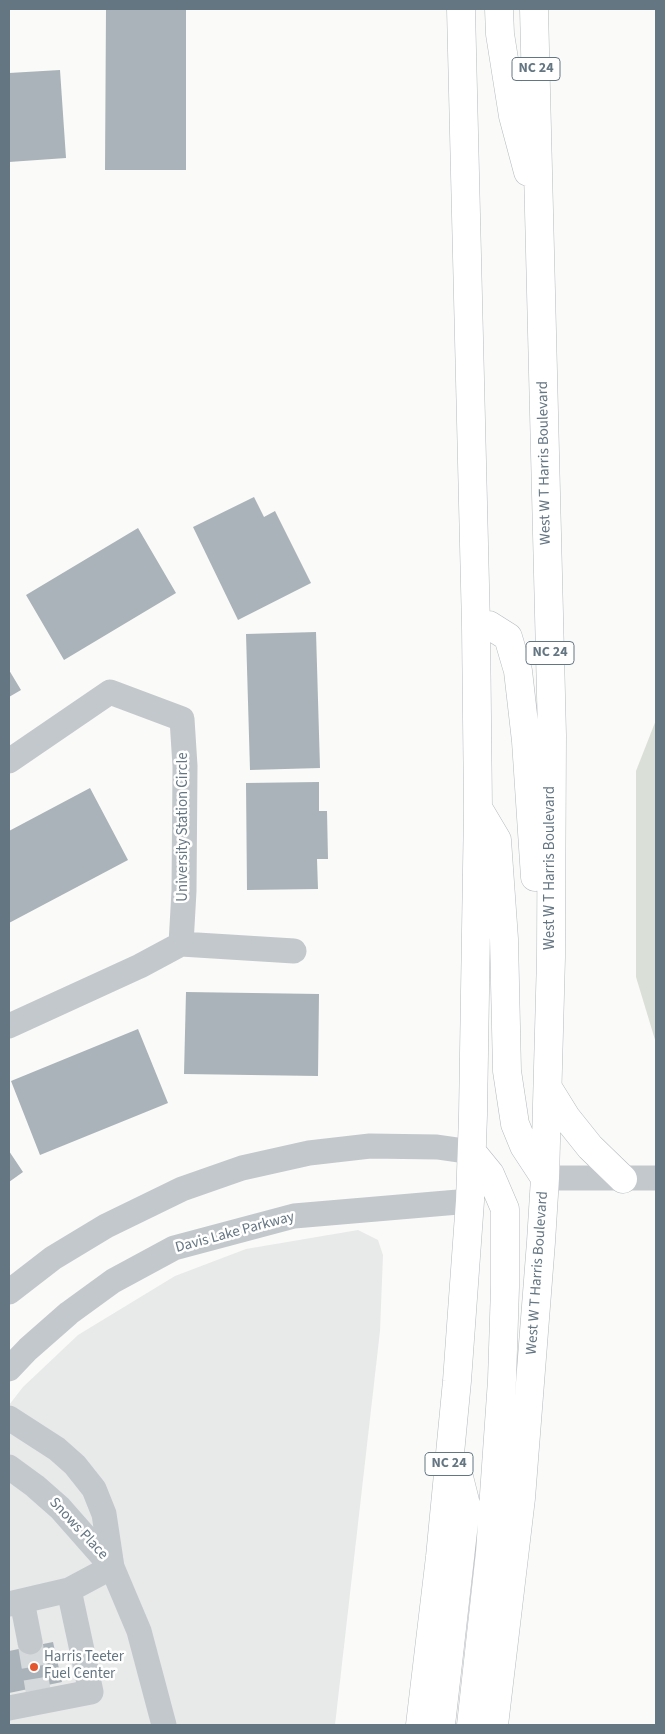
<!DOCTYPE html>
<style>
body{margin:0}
#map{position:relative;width:665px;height:1734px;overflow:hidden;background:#fafaf8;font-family:"Source Sans 3",sans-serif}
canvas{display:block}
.frame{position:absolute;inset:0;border:10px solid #657683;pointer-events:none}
</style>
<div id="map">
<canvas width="665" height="1734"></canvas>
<div class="frame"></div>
</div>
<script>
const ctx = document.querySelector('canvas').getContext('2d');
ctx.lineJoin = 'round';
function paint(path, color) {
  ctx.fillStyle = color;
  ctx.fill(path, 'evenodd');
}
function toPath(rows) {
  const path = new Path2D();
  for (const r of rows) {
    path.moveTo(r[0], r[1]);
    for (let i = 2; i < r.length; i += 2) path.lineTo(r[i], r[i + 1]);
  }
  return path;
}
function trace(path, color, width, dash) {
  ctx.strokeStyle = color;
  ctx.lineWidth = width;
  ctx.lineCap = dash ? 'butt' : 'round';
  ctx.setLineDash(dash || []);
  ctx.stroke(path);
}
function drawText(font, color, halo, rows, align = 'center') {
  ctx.font = font + ' "Source Sans 3",sans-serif';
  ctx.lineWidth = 5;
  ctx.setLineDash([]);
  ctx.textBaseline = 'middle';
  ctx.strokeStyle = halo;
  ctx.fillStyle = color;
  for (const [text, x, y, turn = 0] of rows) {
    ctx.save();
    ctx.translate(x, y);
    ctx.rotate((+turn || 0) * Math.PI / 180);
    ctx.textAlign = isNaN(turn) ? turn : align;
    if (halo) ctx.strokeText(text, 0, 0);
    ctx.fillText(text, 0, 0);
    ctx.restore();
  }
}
paint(toPath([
 [358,1230,378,1240,383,1255,380,1331,335,1725,9,1725,9,1405,23,1387,78,1335,175,1276,246,1249]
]), '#e8e9e9');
paint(toPath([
 [656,720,656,1043,636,977,636,771]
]), '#dadfd7');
paint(toPath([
 [106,9,186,9,186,170,105,170],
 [60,70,66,158,9,162,9,73],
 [254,497,264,517,275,511,311,583,238,620,193,527],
 [138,528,176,593,64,660,26,595],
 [316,632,320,768,250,770,246,634],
 [9,670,21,690,9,697],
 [319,782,319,811,327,811,328,859,317,859,318,889,247,890,246,783],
 [90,788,128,860,9,923,9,831],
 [186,992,319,994,318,1076,184,1074],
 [138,1029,168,1103,40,1155,11,1081],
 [9,1151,23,1172,9,1182],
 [53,1642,62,1682,9,1693,9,1651]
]), '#aab3b9');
trace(toPath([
 [30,1642,38,1690]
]), '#d5d9db', 25, [25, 12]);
const major = toPath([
 [499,9,500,34,513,116,528,172],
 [476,626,489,625,508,637,518,671,526,741,535,877],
 [478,808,497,840,504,939,507,1071,515,1124,524,1146,545,1178],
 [548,1088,566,1117,590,1147,623,1179],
 [420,1725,440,1557,457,1381,470,1201,473,1115,478,808,476,626,461,9],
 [441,1725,466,1505,456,1465],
 [471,1725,490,1552,502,1380,505,1287,505,1209,490,1174,472,1152],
 [494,1725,521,1498,541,1242,545,1178,551,957,552,735,534,9]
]);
trace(major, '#b5babe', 29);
trace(toPath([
 [9,761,110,692,182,719,185,766,184,891,181,944,140,966,9,1026],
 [181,944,294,951],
 [545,1178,656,1178],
 [9,1292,53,1258,106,1226,182,1189,242,1168,309,1153,370,1146,437,1147,472,1152],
 [9,1369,28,1349,69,1313,113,1281,174,1248,294,1216,470,1201],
 [9,1418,57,1449,75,1465,94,1489,104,1514,112,1567,139,1631,164,1725],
 [9,1467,35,1486,60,1508,112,1567],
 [22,1601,30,1642],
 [9,1604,69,1590,112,1567],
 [9,1708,91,1692,69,1590]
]), '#c3c8cc', 25);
trace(major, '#fff', 28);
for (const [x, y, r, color] of [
 [34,1667,5,"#e4572e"]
]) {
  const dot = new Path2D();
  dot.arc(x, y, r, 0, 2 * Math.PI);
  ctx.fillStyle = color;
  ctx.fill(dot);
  trace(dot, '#fff', 2);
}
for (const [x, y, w] of [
 [536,69,48],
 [550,653,48],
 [449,1464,48]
]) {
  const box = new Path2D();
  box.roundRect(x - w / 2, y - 11.5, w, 23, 4);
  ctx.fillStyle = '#fff';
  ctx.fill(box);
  trace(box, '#657683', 1);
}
drawText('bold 14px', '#657683', null, [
 ["NC 24",536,69],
 ["NC 24",550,653],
 ["NC 24",449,1464]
]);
drawText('15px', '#657683', '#fff', [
 ["West W T Harris Boulevard",545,463,-91],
 ["University Station Circle",184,827,-90],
 ["West W T Harris Boulevard",551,868,-90],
 ["Davis Lake Parkway",235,1233,-15],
 ["West W T Harris Boulevard",538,1273,-86],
 ["Snows Place",78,1529,47]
]);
drawText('15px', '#657683', '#fff', [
 ["Harris Teeter",44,1658],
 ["Fuel Center",44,1675]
], 'left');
</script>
